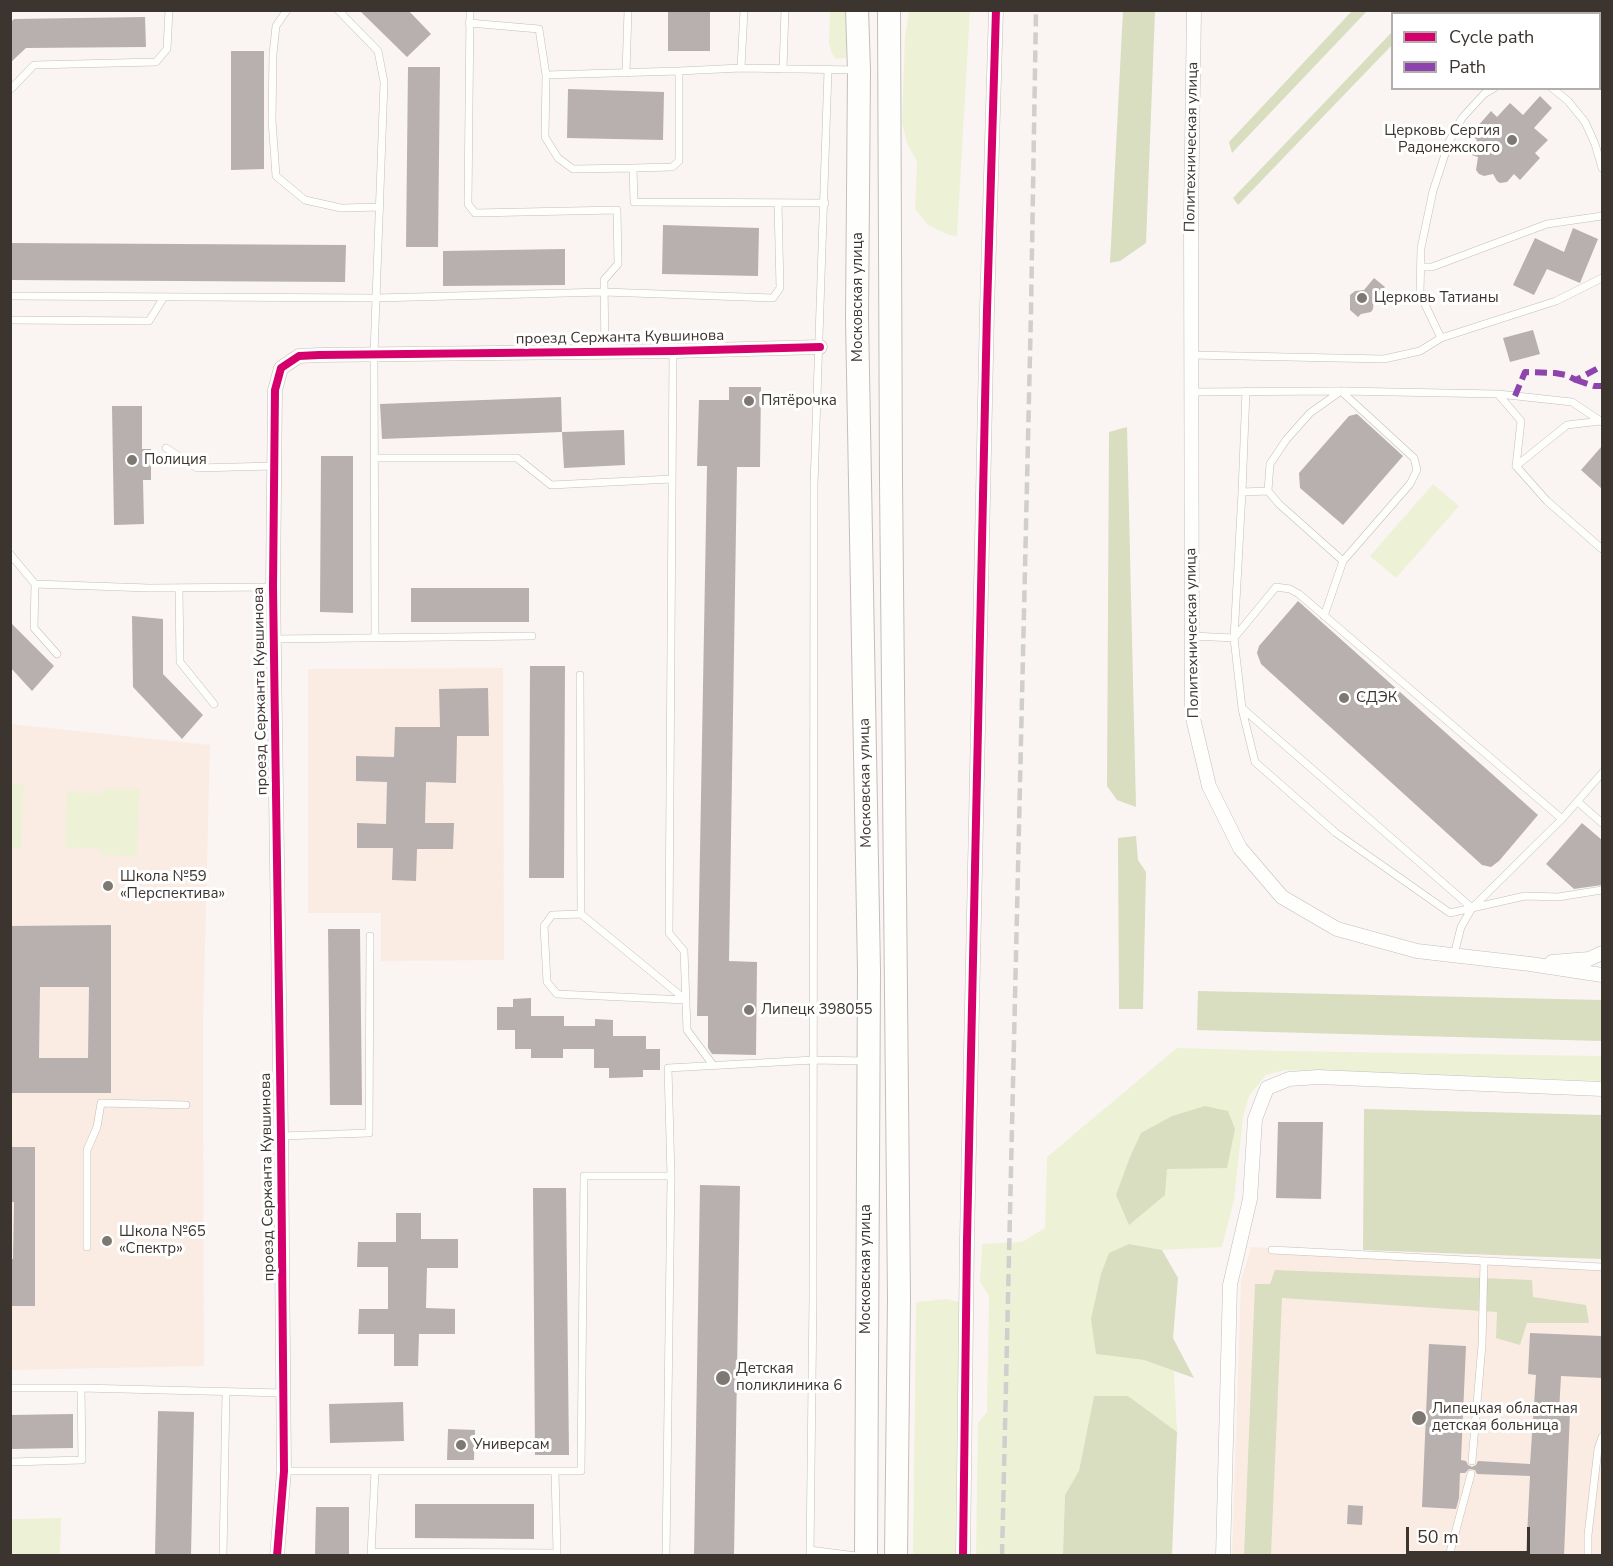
<!DOCTYPE html>
<meta charset="utf-8">
<style>
body{margin:0}
#map{position:relative;width:1613px;height:1566px;overflow:hidden;background:#faf5f2;font-family:"Nunito Sans",sans-serif}
canvas{display:block}
.frame{position:absolute;inset:0;border:12px solid #3c342e;pointer-events:none}
.legend{position:absolute;left:1391px;top:12px;width:210px;height:78px;box-sizing:border-box;background:#fff;border:2px solid #b1aeab;margin:0;padding:8px 10px;list-style:none;font-size:18px;color:#3c342e}
.legend li{display:flex;align-items:center;gap:12px;height:30px}
.legend b{width:30px;border:2px solid #b1aeab}
.scale{position:absolute;left:1406px;top:1527px;width:124px;height:27px;box-sizing:border-box;border:3px solid #3c342e;border-top:0;padding-left:8px;font-size:18px;line-height:21px;white-space:nowrap;color:#3c342e;-webkit-text-stroke:4px #fff;paint-order:stroke}
</style>
<div id="map">
<canvas width="1613" height="1566"></canvas>
<div class="frame"></div>
<ul class="legend">
<li><b style="height:8px;background:#d6006c"></b>Cycle path</li>
<li><b style="height:8px;background:#8e44ad"></b>Path</li>
</ul>
<div class="scale">50 m</div>
</div>
<script>
const ctx = document.querySelector('canvas').getContext('2d');
ctx.lineJoin = 'round';
function paint(path, color) {
  ctx.fillStyle = color;
  ctx.fill(path, 'evenodd');
}
function toPath(rows) {
  const path = new Path2D();
  for (const r of rows) {
    path.moveTo(r[0], r[1]);
    for (let i = 2; i < r.length; i += 2) path.lineTo(r[i], r[i + 1]);
  }
  return path;
}
function trace(path, color, width, dash) {
  ctx.strokeStyle = color;
  ctx.lineWidth = width;
  ctx.lineCap = dash ? 'butt' : 'round';
  ctx.setLineDash(dash || []);
  ctx.stroke(path);
}
function drawText(font, color, halo, rows, align = 'center') {
  ctx.font = font + ' "Nunito Sans",sans-serif';
  ctx.lineWidth = 6;
  ctx.setLineDash([]);
  ctx.textBaseline = 'middle';
  ctx.strokeStyle = halo;
  ctx.fillStyle = color;
  for (const [text, x, y, turn = 0] of rows) {
    ctx.save();
    ctx.translate(x, y);
    ctx.rotate((+turn || 0) * Math.PI / 180);
    ctx.textAlign = isNaN(turn) ? turn : align;
    if (halo) ctx.strokeText(text, 0, 0);
    ctx.fillText(text, 0, 0);
    ctx.restore();
  }
}
paint(toPath([
 [503,668,504,960,381,961,381,913,308,913,308,669],
 [10,724,210,745,203,1026,204,1366,11,1370],
 [1251,1247,1602,1266,1602,1555,1232,1556,1241,1281]
]), '#fbece3');
paint(toPath([
 [830,11,848,11,846,58,836,59,832,54,829,43],
 [909,11,970,11,957,236,949,235,928,225,915,209,917,162,907,143,902,123,905,37],
 [1433,484,1459,506,1396,578,1370,556],
 [11,783,24,784,21,848,11,848],
 [104,788,140,789,137,857,101,855,100,849,65,847,67,792,103,793],
 [1177,1048,1285,1051,1602,1056,1602,1081,1285,1070,1266,1075,1249,1096,1243,1117,1234,1200,1222,1247,1162,1250,1129,1244,1096,1354,1144,1360,1174,1371,1177,1432,1128,1397,1094,1397,1079,1472,1065,1495,1063,1555,976,1556,978,1423,987,1412,989,1296,980,1282,982,1244,1022,1242,1045,1228,1047,1157],
 [947,1299,959,1302,955,1555,913,1555,916,1302],
 [61,1518,60,1555,11,1555,11,1519]
]), '#edf2d6');
paint(toPath([
 [1123,11,1155,11,1146,243,1120,261,1110,263],
 [1352,11,1367,11,1232,153,1229,142],
 [1392,32,1392,45,1238,205,1233,198],
 [1127,427,1136,807,1117,800,1107,786,1109,432],
 [1136,836,1138,860,1146,872,1143,1009,1119,1009,1118,838],
 [1198,991,1602,1000,1602,1041,1197,1030],
 [1205,1106,1228,1111,1235,1129,1227,1168,1167,1169,1165,1195,1129,1225,1116,1195,1130,1157,1141,1133,1172,1116],
 [1364,1109,1602,1115,1602,1259,1363,1250],
 [1129,1244,1162,1250,1178,1278,1173,1338,1194,1378,1144,1360,1096,1354,1091,1319,1101,1274,1109,1253],
 [1275,1270,1532,1280,1533,1297,1586,1305,1589,1323,1527,1323,1520,1345,1496,1338,1497,1312,1282,1298,1271,1555,1244,1556,1255,1284,1270,1284],
 [1094,1396,1128,1396,1177,1432,1172,1555,1063,1555,1065,1495,1079,1471]
]), '#d8debf');
paint(toPath([
 [359,10,408,10,431,34,407,57],
 [668,10,710,10,710,51,668,51],
 [145,17,146,47,26,48,10,63,10,23,14,19],
 [231,51,264,51,264,169,231,170],
 [408,67,440,67,438,247,406,247],
 [568,89,664,92,663,140,567,138],
 [1540,96,1552,108,1534,128,1548,140,1535,153,1540,158,1520,180,1514,174,1507,182,1500,183,1497,181,1493,174,1484,176,1479,174,1476,170,1478,157,1465,153,1477,140,1471,134,1491,111,1497,117,1510,103,1523,115],
 [663,225,759,228,758,276,662,274],
 [1573,228,1598,239,1580,283,1547,269,1534,295,1513,285,1535,238,1564,252],
 [10,243,346,245,345,282,10,280],
 [565,249,565,285,443,286,443,251],
 [1374,278,1385,287,1374,299,1373,309,1371,312,1361,314,1358,317,1350,310,1350,295,1355,291,1364,290],
 [1533,330,1540,354,1510,362,1503,338],
 [729,387,761,387,760,467,737,467,729,961,757,962,756,1055,712,1054,708,1048,708,1016,697,1016,707,466,697,466,699,400,729,400],
 [561,397,562,432,382,439,380,404],
 [112,406,142,406,142,449,151,449,151,480,143,480,144,524,114,525],
 [1357,414,1403,456,1343,525,1300,488,1299,473,1349,416],
 [624,430,625,465,564,468,562,432],
 [1602,446,1602,489,1581,470],
 [321,456,353,456,353,613,320,612],
 [411,588,529,588,529,622,411,622],
 [1298,601,1538,815,1499,861,1491,867,1482,865,1261,664,1257,653,1259,646],
 [132,616,163,619,163,674,203,715,182,739,133,687],
 [10,622,54,666,32,691,10,667],
 [530,666,565,666,564,878,529,878],
 [488,688,489,736,457,736,456,783,426,782,425,823,454,823,453,849,417,849,416,881,392,880,393,848,357,848,357,823,386,824,387,782,356,781,356,756,394,757,395,727,440,727,439,689],
 [1582,823,1602,840,1602,885,1574,889,1546,864],
 [111,925,111,1093,10,1093,10,926],
 [40,987,89,987,88,1058,39,1058],
 [328,929,360,929,362,1105,330,1105],
 [531,998,531,1016,564,1016,564,1026,595,1026,595,1019,613,1020,613,1036,646,1036,646,1049,660,1049,660,1070,643,1070,643,1077,609,1078,609,1068,594,1068,594,1049,563,1049,563,1058,531,1058,531,1049,515,1049,515,1030,497,1030,497,1007,513,1007,513,999],
 [1278,1122,1323,1122,1321,1199,1276,1198],
 [10,1147,35,1147,35,1306,10,1306,10,1259,13,1259,14,1202,10,1202],
 [700,1185,740,1186,734,1556,694,1556],
 [533,1188,566,1188,569,1455,535,1455],
 [396,1213,421,1213,421,1239,458,1239,458,1268,427,1268,426,1308,455,1309,455,1334,419,1334,418,1366,394,1366,394,1334,358,1334,359,1309,388,1309,388,1267,357,1267,358,1242,396,1242],
 [1530,1333,1602,1336,1602,1378,1561,1376,1559,1412,1570,1412,1564,1556,1526,1556,1530,1476,1477,1474,1475,1470,1469,1469,1465,1473,1460,1473,1459,1498,1456,1509,1422,1507,1429,1344,1466,1346,1461,1460,1466,1461,1468,1465,1472,1467,1476,1465,1478,1461,1530,1464,1536,1375,1528,1374],
 [403,1402,404,1441,330,1443,329,1404],
 [158,1411,194,1412,191,1556,155,1556],
 [73,1414,73,1448,10,1449,10,1415],
 [448,1429,475,1430,474,1460,447,1460],
 [415,1504,534,1504,534,1539,415,1538],
 [1348,1505,1363,1506,1362,1525,1347,1524],
 [316,1507,349,1507,349,1556,315,1556]
]), '#b7b0ae');
const service = toPath([
 [287,10,276,26,273,54,272,120,276,176,305,200,341,208,380,207],
 [338,10,378,51,384,82,374,354,375,638],
 [470,10,468,204,475,213,617,210,618,264,604,280,605,352],
 [469,23,539,29,546,75,545,137,558,158,573,169,633,168,634,202,825,203],
 [741,68,744,10],
 [783,69,785,10],
 [679,71,741,68,856,70],
 [626,73,628,10],
 [546,75,679,71,679,161,672,167,633,168],
 [1552,88,1568,101,1585,122,1595,144,1602,168],
 [10,90,34,65,156,62,167,49,169,10],
 [1421,267,1432,267,1547,224,1602,216],
 [10,296,376,298,604,292,773,298,780,288,778,203],
 [10,320,149,321,164,297],
 [1441,338,1420,294,1421,248,1433,191,1449,142,1462,118,1484,94,1494,88],
 [673,351,669,933,684,951,687,1030,713,1065],
 [1192,355,1384,359,1420,351,1441,338,1556,301,1602,278],
 [1192,392,1341,391,1498,394,1572,402,1602,422],
 [1498,394,1521,421,1516,466,1567,425,1601,421],
 [166,448,197,468,274,466],
 [374,458,517,458,551,485,672,479],
 [1516,466,1547,501,1602,549],
 [1242,492,1268,491],
 [10,554,35,584,149,588,273,587],
 [35,584,34,628,57,654],
 [179,588,180,662,214,704],
 [1324,616,1343,561,1279,504,1268,491,1270,464,1286,440,1310,413,1341,391,1414,458,1417,470,1410,484,1343,561],
 [1192,636,1234,638,1242,492,1246,391],
 [274,639,532,636],
 [580,675,581,914,686,1000],
 [1242,709,1255,762,1336,833,1450,913,1472,908],
 [1602,773,1562,819,1472,908,1525,896,1558,897,1602,890],
 [1578,802,1602,823],
 [1472,908,1242,708,1234,638,1276,587,1290,589,1299,594,1562,819],
 [581,914,552,915,544,926,547,982,557,994,686,1000],
 [1454,955,1461,927,1472,908],
 [281,1136,369,1133,370,936],
 [87,1247,87,1150,97,1127,101,1103,186,1105],
 [1272,1250,1602,1267],
 [10,1388,81,1388,284,1393],
 [1472,1461,1482,1345,1484,1261],
 [10,1462,82,1460,81,1388],
 [284,1471,581,1471,584,1176,671,1176],
 [810,1550,856,1556],
 [372,1552,557,1553,555,1471],
 [371,1555,375,1471],
 [223,1556,226,1392],
 [666,1556,671,1176,668,1068,814,1060,865,1061],
 [810,1556,813,1296,814,485,828,70],
 [1449,1556,1471,1474],
 [1588,1556,1588,1535,1598,1449,1602,1437]
]);
const minor = toPath([
 [1194,10,1191,217,1192,714,1209,786,1240,848,1282,897,1337,929,1417,951,1530,964,1602,975],
 [1552,962,1589,959,1602,953],
 [277,1556,284,1471,281,1136,273,587,275,390,281,368,299,356,319,355,673,351,820,347],
 [963,1556,967,1239,987,310,996,10],
 [1223,1556,1230,1285,1250,1199,1255,1119,1267,1088,1289,1079,1318,1077,1602,1089]
]);
const primary = toPath([
 [857,10,859,70,857,318,869,971,866,1556],
 [889,10,891,480,899,1300,896,1556]
]);
trace(service, '#c4beba', 8);
trace(minor, '#c4beba', 15);
trace(primary, '#c4beba', 24);
trace(service, '#fefefd', 7);
trace(minor, '#fefefd', 14);
trace(primary, '#fefefd', 22);
trace(toPath([
 [1002,1556,1031,311,1036,10]
]), '#d0cfce', 4.5, [12, 6]);
trace(toPath([
 [1576,380,1594,386,1602,386],
 [1515,396,1525,372,1555,373,1566,375,1576,380,1602,366]
]), '#8e44ad', 6, [12, 6]);
trace(toPath([
 [277,1556,284,1471,281,1136,273,587,275,390,281,368,299,356,319,355,673,351,820,347],
 [963,1556,967,1239,987,310,996,10]
]), '#d6006c', 8);
for (const [x, y, r, color] of [
 [1512,140,6,"#7e7873"],
 [1362,298,6,"#7e7873"],
 [749,401,6,"#7e7873"],
 [132,460,6,"#7e7873"],
 [1344,698,6,"#7e7873"],
 [108,886,6,"#7e7873"],
 [749,1010,6,"#7e7873"],
 [107,1241,6,"#7e7873"],
 [723,1378,8,"#7e7873"],
 [1419,1418,8,"#7e7873"],
 [461,1445,6,"#7e7873"]
]) {
  const dot = new Path2D();
  dot.arc(x, y, r, 0, 2 * Math.PI);
  ctx.fillStyle = color;
  ctx.fill(dot);
  trace(dot, '#fff', 2);
}
drawText('15px', '#3c342e', '#fff', [
 ["Церковь Сергия",1500,131,"right"],
 ["Радонежского",1500,148,"right"],
 ["Церковь Татианы",1374,298],
 ["Пятёрочка",761,401],
 ["Полиция",144,460],
 ["СДЭК",1356,698],
 ["Школа №59",120,877],
 ["«Перспектива»",120,894],
 ["Липецк 398055",761,1010],
 ["Школа №65",119,1232],
 ["«Спектр»",119,1249],
 ["Детская",736,1369],
 ["поликлиника 6",736,1386],
 ["Липецкая областная",1432,1409],
 ["детская больница",1432,1426],
 ["Универсам",473,1445]
], 'left');
drawText('15px', '#3c342e', '#fff', [
 ["Политехническая улица",1192,147,-89],
 ["Московская улица",858,297,-90],
 ["проезд Сержанта Кувшинова",620,338,-1],
 ["Политехническая улица",1193,633,-91],
 ["проезд Сержанта Кувшинова",261,691,-91],
 ["Московская улица",866,783,-91],
 ["проезд Сержанта Кувшинова",268,1177,-91],
 ["Московская улица",866,1269,-90]
]);
</script>
